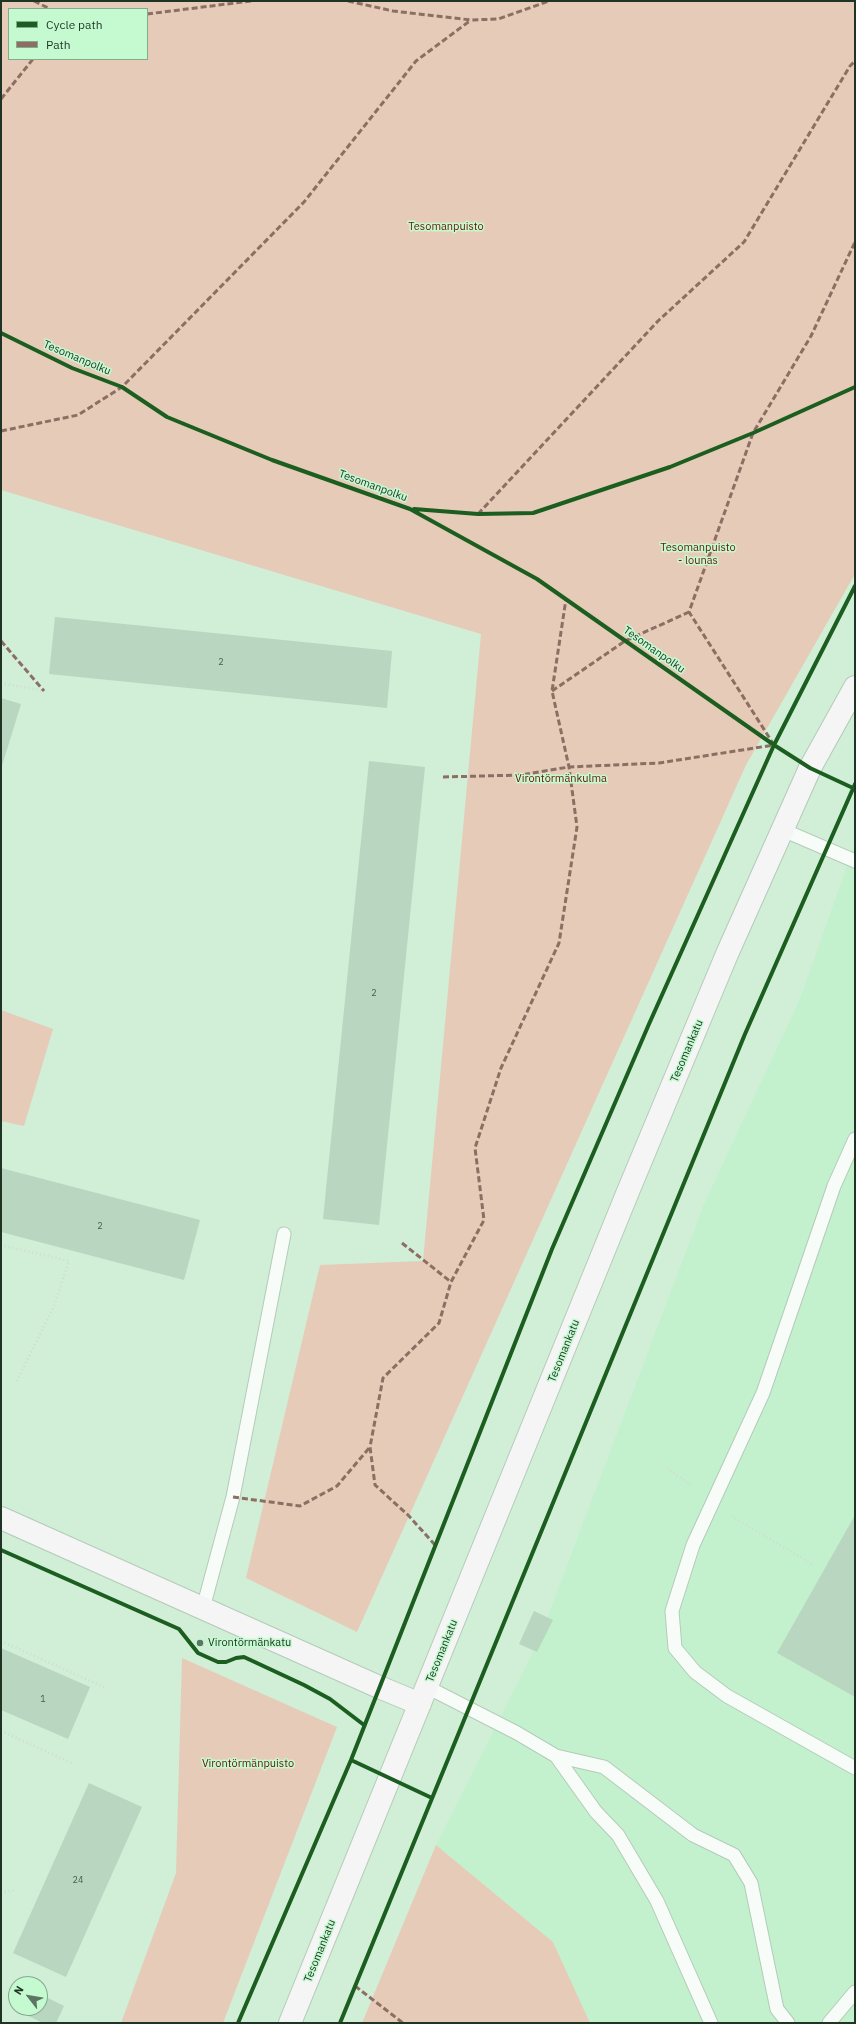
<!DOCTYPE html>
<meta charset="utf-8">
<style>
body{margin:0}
#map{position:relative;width:856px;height:2024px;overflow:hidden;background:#d1eed7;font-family:"IBM Plex Sans",sans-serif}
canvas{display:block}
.frame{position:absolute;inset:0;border:2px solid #1f3425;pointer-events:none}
.legend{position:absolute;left:8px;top:8px;width:140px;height:52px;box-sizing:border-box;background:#c5fad1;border:1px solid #83ab8c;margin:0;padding:5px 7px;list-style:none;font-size:12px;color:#1f3425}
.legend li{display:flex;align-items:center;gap:8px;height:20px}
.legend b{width:20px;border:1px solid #83ab8c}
.north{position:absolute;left:8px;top:1976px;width:40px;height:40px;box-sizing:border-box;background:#c5fad1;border:1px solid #83ab8c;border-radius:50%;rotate:301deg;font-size:11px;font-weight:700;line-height:16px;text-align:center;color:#1f3425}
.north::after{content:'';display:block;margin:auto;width:14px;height:18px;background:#5d7563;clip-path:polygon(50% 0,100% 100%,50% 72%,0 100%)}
</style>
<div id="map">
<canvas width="856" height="2024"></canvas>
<div class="frame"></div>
<ul class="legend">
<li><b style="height:5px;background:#1b5e20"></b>Cycle path</li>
<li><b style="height:5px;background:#8d6e63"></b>Path</li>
</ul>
<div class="north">N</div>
</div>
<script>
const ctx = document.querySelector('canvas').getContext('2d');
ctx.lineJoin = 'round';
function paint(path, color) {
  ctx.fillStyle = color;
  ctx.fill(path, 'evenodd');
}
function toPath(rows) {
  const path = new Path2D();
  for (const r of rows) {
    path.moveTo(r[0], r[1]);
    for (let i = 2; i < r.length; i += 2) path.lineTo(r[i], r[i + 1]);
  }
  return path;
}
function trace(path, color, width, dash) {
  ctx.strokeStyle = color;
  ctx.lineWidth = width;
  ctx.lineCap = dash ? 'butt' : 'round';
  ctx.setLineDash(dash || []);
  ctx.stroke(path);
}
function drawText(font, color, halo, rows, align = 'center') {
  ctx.font = font + ' "IBM Plex Sans",sans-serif';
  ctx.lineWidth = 3;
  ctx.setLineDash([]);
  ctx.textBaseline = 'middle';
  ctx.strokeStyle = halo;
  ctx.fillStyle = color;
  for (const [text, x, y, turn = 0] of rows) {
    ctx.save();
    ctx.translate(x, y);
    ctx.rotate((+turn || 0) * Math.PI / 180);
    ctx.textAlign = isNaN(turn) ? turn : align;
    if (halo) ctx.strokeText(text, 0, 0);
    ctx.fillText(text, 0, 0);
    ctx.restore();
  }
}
paint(toPath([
 [855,843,855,2023,590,2023,553,1942,436,1845,538,1642,704,1204,800,999]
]), '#c3f1ce');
paint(toPath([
 [1,1,855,1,855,574,746,765,357,1632,246,1578,320,1265,423,1261,481,634,1,490],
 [9,9,147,9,147,59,9,59],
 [1,1010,53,1029,24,1126,1,1121],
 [182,1658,337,1727,223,2023,121,2023,176,1873],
 [436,1845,553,1942,590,2023,362,2023]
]), '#e6cbb8');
paint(toPath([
 [55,617,392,651,387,708,49,674],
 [1,698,21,704,1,769],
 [369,761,425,767,379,1225,323,1219],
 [1,1168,200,1220,184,1280,1,1232],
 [855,1515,855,1697,777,1653],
 [534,1611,553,1620,537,1652,519,1644],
 [1,1648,90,1687,68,1739,1,1710],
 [89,1783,142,1807,66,1977,13,1953],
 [40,1994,64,2006,56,2023,43,2023,16,2010,16,2008,40,2008]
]), '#b9d6c0');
const lane = toPath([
 [783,830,855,861],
 [855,1139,834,1186,763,1393,693,1545,672,1611,675,1648,695,1672,727,1696,855,1768],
 [203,1608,233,1497,284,1234],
 [427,1687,517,1733,556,1756,604,1767,693,1835,734,1855,751,1883,777,2009,788,2023],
 [556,1756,596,1812,618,1835,657,1901,711,2023],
 [829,2023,855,1992]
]);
const secondary = toPath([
 [1,1518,379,1687,420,1704],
 [290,2023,627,1194,727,954,810,768,855,687]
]);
trace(lane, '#b4cbb9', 15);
trace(secondary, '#b4cbb9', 24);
trace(toPath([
 [1,683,44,691],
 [1,1245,69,1261,54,1306,16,1383],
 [667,1468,693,1487],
 [732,1516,754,1530,812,1564],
 [1,1641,106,1688],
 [1,1731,72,1763],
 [1,1893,15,1890]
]), '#d1dad4', 2.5, [1, 3]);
trace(lane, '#f8fcf9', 13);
trace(secondary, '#f4f5f4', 22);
trace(toPath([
 [34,1,50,9],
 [348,1,393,11,471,20,498,19,549,1],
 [147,14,251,1],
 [1,99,33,59],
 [1,431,78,415,122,387,304,202,416,61,471,20],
 [478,514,658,321,744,242,850,66,855,61],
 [1,641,44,691],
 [552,691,625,641,689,612],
 [443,777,521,775,569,767,659,763,774,745,689,612,753,433,811,336,855,242],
 [402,1243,451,1282],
 [233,1497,300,1506,337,1486,370,1447],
 [435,1545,409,1516,375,1485,370,1447,383,1378,439,1323,451,1282,484,1220,475,1148,501,1068,559,943,577,827,569,767,552,691,566,599],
 [355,1986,403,2023]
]), '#8d6e63', 3, [6, 3]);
trace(toPath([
 [1,333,72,368,122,387,167,417,272,460,410,509,537,579,774,745,810,768,853,788],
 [414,509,478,514,533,513,670,467,753,433,855,387],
 [1,1550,179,1629,198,1653,218,1662,226,1662,236,1658,244,1657,304,1685,330,1699,364,1725],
 [351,1760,432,1798],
 [238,2023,351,1760,552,1249,649,1024,774,745,855,586],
 [340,2023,745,1034,855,784]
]), '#1b5e20', 4);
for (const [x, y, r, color] of [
 [200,1643,4,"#5d7563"]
]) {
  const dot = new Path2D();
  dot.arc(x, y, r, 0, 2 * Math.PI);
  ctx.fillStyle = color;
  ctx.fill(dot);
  trace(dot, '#c5fad1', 1.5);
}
drawText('9px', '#475e4d', null, [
 ["2",221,662],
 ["2",374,993],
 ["2",100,1226],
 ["1",43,1699],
 ["24",78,1880]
]);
drawText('11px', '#691305', '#c5fad1', [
 ["Tesomanpuisto",446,227],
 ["Tesomanpuisto",698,548],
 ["- lounas",698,561],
 ["Virontörmänkulma",561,779],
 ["Virontörmänpuisto",248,1764]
]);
drawText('11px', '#1f3425', '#c5fad1', [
 ["Tesomanpolku",77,358,23],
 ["Tesomanpolku",373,486,20],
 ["Tesomanpolku",654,650,35],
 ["Tesomankatu",687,1051,-67],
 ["Tesomankatu",564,1351,-68],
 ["Tesomankatu",442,1651,-68],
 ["Tesomankatu",320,1951,-68]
]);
drawText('11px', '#1f3425', '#c5fad1', [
 ["Virontörmänkatu",208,1643]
], 'left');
</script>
